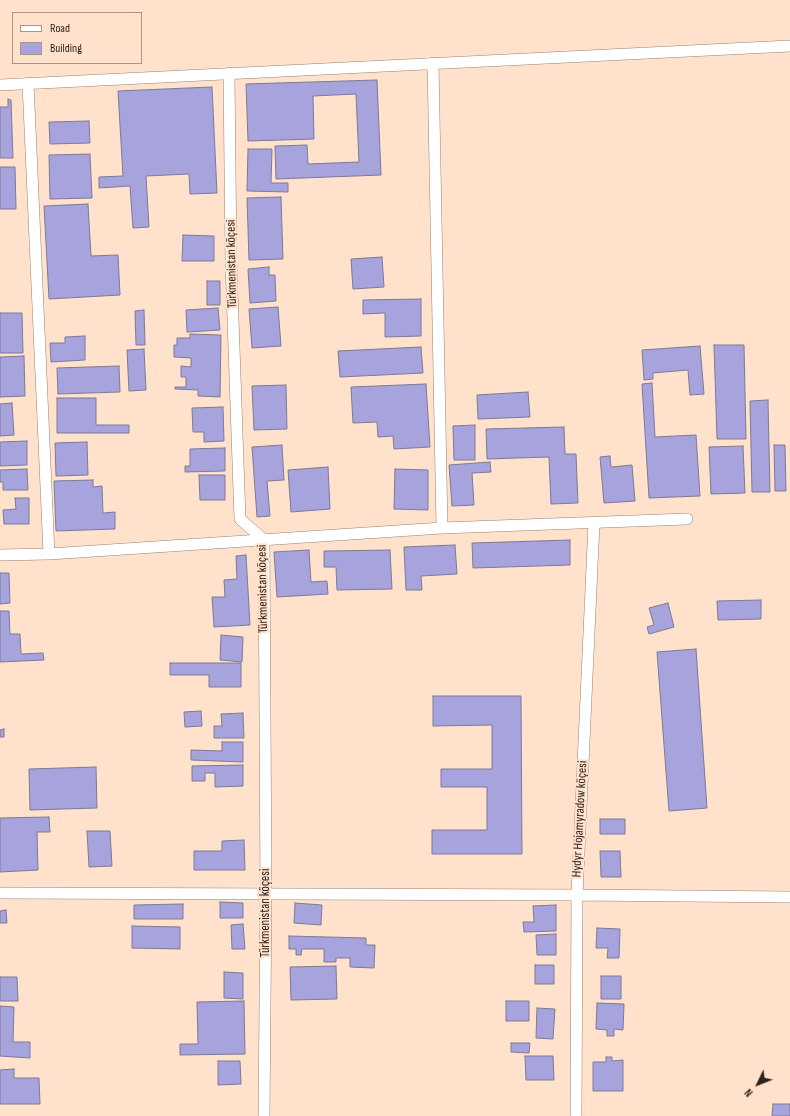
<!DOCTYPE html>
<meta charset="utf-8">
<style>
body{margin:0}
#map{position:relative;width:790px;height:1116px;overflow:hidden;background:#ffe1cc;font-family:"Sofia Sans Condensed",sans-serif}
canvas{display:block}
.legend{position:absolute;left:12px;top:12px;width:130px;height:52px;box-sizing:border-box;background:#ffe1cc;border:1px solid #ab9585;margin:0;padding:5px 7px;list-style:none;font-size:12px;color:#2d231b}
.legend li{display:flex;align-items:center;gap:8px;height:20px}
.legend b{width:20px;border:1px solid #ab9585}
.north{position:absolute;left:738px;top:1064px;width:40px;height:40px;-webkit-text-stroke:3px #ffe1cc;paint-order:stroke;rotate:227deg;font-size:11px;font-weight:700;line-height:16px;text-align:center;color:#2d231b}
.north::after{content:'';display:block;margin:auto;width:14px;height:18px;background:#2d231b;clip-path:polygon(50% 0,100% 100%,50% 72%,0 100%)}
</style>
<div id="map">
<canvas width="790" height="1116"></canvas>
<ul class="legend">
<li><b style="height:5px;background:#fff"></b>Road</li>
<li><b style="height:11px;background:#a7a3dc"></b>Building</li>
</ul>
<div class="north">N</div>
</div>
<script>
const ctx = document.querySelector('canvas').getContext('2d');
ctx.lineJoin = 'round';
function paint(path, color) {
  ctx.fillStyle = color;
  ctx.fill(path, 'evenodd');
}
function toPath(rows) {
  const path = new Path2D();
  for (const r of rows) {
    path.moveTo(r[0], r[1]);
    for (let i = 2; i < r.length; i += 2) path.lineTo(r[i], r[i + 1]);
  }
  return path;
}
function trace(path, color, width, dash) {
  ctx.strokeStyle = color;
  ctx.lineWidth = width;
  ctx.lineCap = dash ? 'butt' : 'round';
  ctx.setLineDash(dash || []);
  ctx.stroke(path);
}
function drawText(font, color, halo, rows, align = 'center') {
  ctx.font = font + ' "Sofia Sans Condensed",sans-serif';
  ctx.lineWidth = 4;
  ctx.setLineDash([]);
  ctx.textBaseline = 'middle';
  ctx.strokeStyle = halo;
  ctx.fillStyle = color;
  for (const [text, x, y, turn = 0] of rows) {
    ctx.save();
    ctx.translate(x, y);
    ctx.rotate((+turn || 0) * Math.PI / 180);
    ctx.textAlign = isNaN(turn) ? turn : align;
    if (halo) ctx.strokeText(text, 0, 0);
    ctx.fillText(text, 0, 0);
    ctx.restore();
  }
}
const building = toPath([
 [377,80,381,175,276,179,275,146,307,145,308,164,359,162,356,94,313,96,314,139,248,141,246,84,377,80],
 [212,87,217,193,190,194,189,174,146,176,149,227,133,228,130,186,99,188,99,177,123,176,118,91,212,87],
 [8,99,11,100,13,158,0,158,0,107,8,107,8,99],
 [89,121,90,143,50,144,49,122,89,121],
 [248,149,272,149,271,183,288,183,288,192,247,191,248,149],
 [90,154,92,198,50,199,49,155,90,154],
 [0,167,15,167,16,209,0,209,0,167],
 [281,197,283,259,249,260,247,198,281,197],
 [88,204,91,256,118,255,120,295,49,299,44,206,88,204],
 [183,235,214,236,214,261,182,261,183,235],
 [382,257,384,287,353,289,351,259,382,257],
 [269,267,269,275,275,275,276,301,250,303,248,269,269,267],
 [207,281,220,281,220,305,207,305,207,281],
 [421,299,421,336,385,337,385,313,363,314,363,300,421,299],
 [278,307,281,346,252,348,249,309,278,307],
 [218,308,220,330,187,332,186,310,218,308],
 [144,310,145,345,136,345,135,311,144,310],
 [0,313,22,313,23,353,0,353,0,313],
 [190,334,221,335,220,397,198,396,198,390,175,389,175,387,186,387,186,377,181,377,181,366,191,367,191,358,174,357,174,345,177,345,177,338,190,338,190,334],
 [85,336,85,360,51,362,50,343,65,343,65,337,85,336],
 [714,345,744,345,746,439,717,439,714,345],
 [700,346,704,394,690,395,688,370,653,373,653,379,644,380,642,350,700,346],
 [421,347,423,373,340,377,338,351,421,347],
 [144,349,146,390,129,391,127,350,144,349],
 [24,356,25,396,0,397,0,357,24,356],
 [119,366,120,392,58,394,57,368,119,366],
 [652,383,655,437,696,435,700,496,649,498,642,384,652,383],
 [426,384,430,447,394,449,393,436,378,437,377,422,353,423,351,387,426,384],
 [286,385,287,429,254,430,252,386,286,385],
 [528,392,530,417,478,419,477,395,528,392],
 [57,398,96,398,96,425,129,425,129,433,57,433,57,398],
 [768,400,770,492,752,492,750,401,768,400],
 [12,403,14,435,0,436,0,404,12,403],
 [223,407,224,441,204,442,204,432,193,432,192,408,223,407],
 [475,425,475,460,454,460,453,426,475,425],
 [564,427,565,454,576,454,578,503,551,504,549,457,487,459,486,429,564,427],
 [27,441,27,465,0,466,0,442,27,441],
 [87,442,88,475,56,476,55,443,87,442],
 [282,445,284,480,267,481,270,516,257,517,252,447,282,445],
 [774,445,785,445,786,491,775,491,774,445],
 [743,446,745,493,711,494,709,447,743,446],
 [225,448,225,471,185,472,185,466,190,466,190,449,225,448],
 [610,456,611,467,632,465,635,501,604,503,600,457,610,456],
 [490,462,491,472,472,473,474,505,452,506,449,465,490,462],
 [328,467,330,509,291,512,288,470,328,467],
 [27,469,28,490,3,490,3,482,0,482,0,470,27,469],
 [395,469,428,470,428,510,394,509,395,469],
 [199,475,225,475,225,500,200,500,199,475],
 [93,480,93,487,102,486,103,513,115,512,115,529,56,531,54,481,93,480],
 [15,498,29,498,29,524,4,524,3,510,16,509,15,498],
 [570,540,570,565,473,568,472,543,570,540],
 [455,545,457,574,421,576,422,590,406,590,404,547,455,545],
 [309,550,311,582,327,581,328,594,277,597,274,552,309,550],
 [390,550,392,589,337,590,336,567,324,567,324,551,390,550],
 [246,555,250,625,214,627,212,597,225,597,224,580,237,579,236,556,246,555],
 [0,573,9,573,10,603,0,604,0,573],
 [761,600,761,619,718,620,717,601,761,600],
 [668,603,674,627,649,634,647,627,654,625,649,608,668,603],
 [0,611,9,611,10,634,20,634,21,654,43,653,44,660,0,662,0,611],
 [221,635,243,637,242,662,220,660,221,635],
 [696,649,707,808,669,811,657,652,696,649],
 [170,663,241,663,241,687,209,687,209,675,170,675,170,663],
 [433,696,521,696,522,854,432,854,432,830,487,830,487,787,441,787,441,769,492,769,492,725,433,726,433,696],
 [201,711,202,726,185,727,184,712,201,711],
 [243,713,244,738,214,738,214,726,222,726,221,714,243,713],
 [4,729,4,737,0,737,0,730,4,729],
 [222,742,243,742,243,762,191,760,191,750,222,751,222,742],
 [243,765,243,786,215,787,215,773,205,773,205,781,192,781,192,766,243,765],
 [96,767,97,808,30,810,29,769,96,767],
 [49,817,50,832,37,832,38,870,0,872,0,818,49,817],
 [600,819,625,819,625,834,600,834,600,819],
 [87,831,110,831,112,866,89,867,87,831],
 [244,840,245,870,194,870,194,851,222,851,222,841,244,840],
 [600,851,620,851,621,877,601,877,600,851],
 [220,902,243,903,243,918,220,918,220,902],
 [295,903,322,905,321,925,294,923,295,903],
 [183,904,183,919,134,919,134,905,183,904],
 [556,905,556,931,524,932,523,922,534,922,533,906,556,905],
 [6,910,7,923,0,923,0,911,6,910],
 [243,924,245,949,232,949,231,925,243,924],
 [132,926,180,927,180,949,132,948,132,926],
 [597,928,620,929,619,958,607,958,608,948,596,948,597,928],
 [556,934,556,955,537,955,536,935,556,934],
 [289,936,366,938,366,945,375,945,374,968,350,967,350,958,336,958,336,962,324,962,324,949,302,949,301,955,296,955,296,949,289,949,289,936],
 [535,965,554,965,554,984,535,984,535,965],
 [336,966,337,999,291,1000,290,967,336,966],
 [224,972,243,973,243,999,224,998,224,972],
 [601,976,621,976,621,999,601,999,601,976],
 [0,977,17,977,18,1001,0,1001,0,977],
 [244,1001,245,1054,180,1055,180,1044,198,1044,197,1002,244,1001],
 [506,1001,529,1001,529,1021,506,1021,506,1001],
 [597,1003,624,1004,623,1030,614,1029,614,1036,607,1036,607,1030,596,1029,597,1003],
 [0,1006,14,1007,13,1042,30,1042,30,1058,0,1056,0,1006],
 [537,1008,555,1009,553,1039,536,1038,537,1008],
 [511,1043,530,1043,529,1053,511,1052,511,1043],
 [525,1056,553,1056,554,1080,526,1080,525,1056],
 [606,1057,612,1057,612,1061,623,1060,623,1091,593,1091,593,1062,606,1062,606,1057],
 [218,1061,240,1061,241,1084,218,1085,218,1061],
 [14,1069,14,1078,39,1078,40,1104,0,1104,0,1070,14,1069],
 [773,1104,790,1104,790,1116,772,1116,773,1104]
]);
paint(building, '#a7a3dc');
trace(building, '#7c7a96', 1);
const street = toPath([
 [433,63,442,528],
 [229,73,231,262,240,519,264,540,266,893,264,1116],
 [28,83,49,554],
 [0,85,790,46],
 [0,555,49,554,442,528,687,519],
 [0,893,580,895,790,897],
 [576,1116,577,895,594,523]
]);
trace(street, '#9b816d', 12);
trace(street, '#fff', 11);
drawText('13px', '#2d231b', '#ffe1cc', [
 ["Türkmenistan köçesi",232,264,-91],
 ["Türkmenistan köçesi",263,589,-91],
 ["Hydyr Hojamyradow köçesi",580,819,-87],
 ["Türkmenistan köçesi",266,913,-90]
]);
</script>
